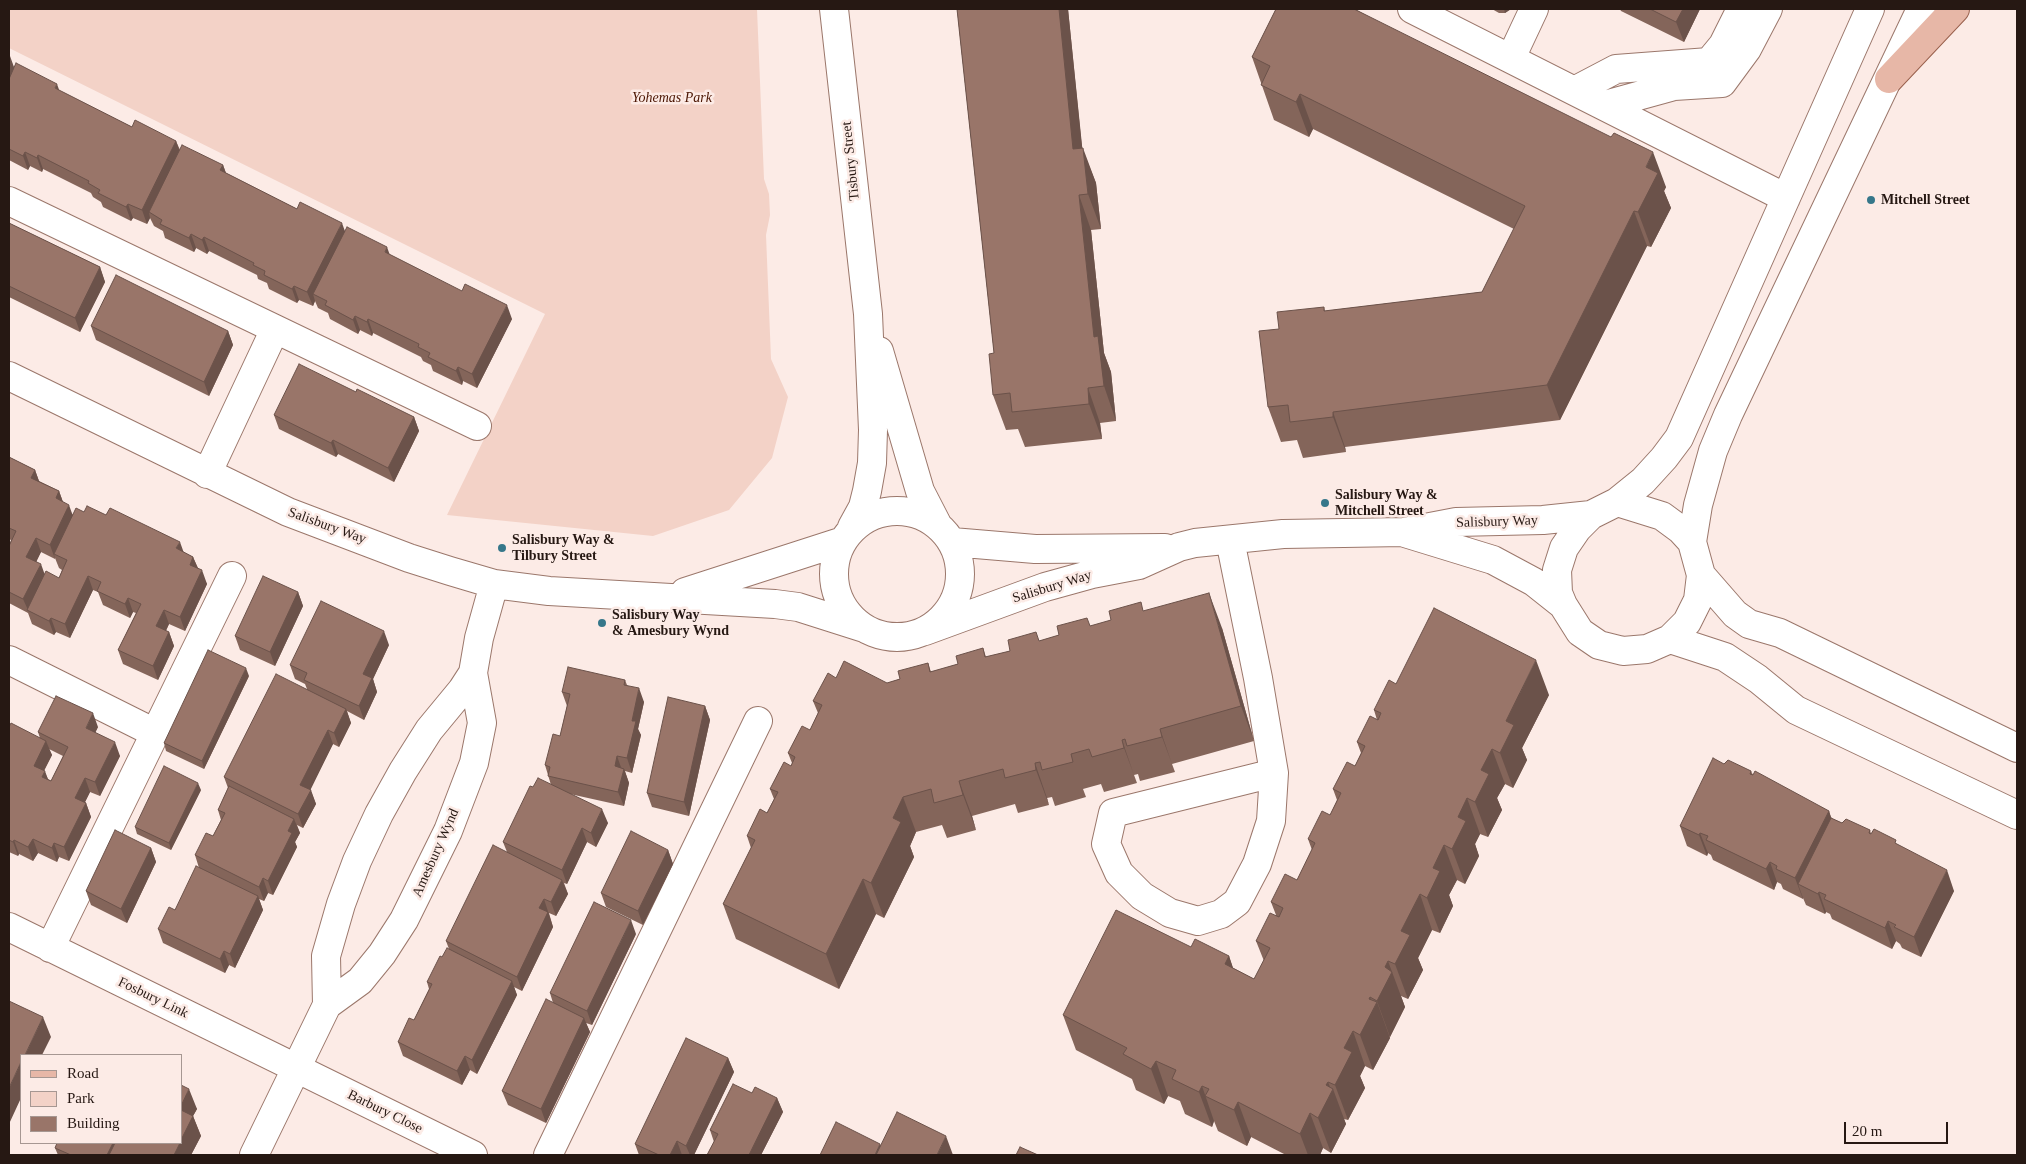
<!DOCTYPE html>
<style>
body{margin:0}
#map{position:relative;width:2026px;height:1164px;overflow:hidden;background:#fcebe6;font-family:"Times New Roman",serif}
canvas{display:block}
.frame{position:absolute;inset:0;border:10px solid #261813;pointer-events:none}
.legend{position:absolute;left:20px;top:1054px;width:162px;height:90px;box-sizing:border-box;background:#fcebe6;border:1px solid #a69792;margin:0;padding:6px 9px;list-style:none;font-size:15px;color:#261813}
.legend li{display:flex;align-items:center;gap:10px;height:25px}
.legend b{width:25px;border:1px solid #a69792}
.scale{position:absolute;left:1844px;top:1122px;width:104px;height:22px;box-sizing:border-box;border:2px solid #261813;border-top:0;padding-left:6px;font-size:15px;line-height:18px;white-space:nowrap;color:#261813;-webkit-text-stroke:4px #fcebe6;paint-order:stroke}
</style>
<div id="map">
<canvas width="2026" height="1164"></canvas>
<div class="frame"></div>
<ul class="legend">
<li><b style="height:6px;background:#e7b7a7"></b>Road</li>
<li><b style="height:14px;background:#f3d2c7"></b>Park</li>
<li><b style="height:14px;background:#997569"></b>Building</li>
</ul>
<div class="scale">20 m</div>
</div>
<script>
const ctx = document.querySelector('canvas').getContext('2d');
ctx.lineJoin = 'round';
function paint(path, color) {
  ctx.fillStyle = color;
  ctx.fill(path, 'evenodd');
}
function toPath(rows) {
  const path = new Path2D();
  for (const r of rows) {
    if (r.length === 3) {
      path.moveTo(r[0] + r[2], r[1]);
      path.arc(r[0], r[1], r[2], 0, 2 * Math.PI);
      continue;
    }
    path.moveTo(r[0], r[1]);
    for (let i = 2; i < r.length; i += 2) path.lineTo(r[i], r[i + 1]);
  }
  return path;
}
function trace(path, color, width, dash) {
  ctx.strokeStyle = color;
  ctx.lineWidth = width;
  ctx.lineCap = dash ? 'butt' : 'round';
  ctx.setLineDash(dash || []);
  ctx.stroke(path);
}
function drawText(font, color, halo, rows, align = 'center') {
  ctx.font = font + ' "Times New Roman",serif';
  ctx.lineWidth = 5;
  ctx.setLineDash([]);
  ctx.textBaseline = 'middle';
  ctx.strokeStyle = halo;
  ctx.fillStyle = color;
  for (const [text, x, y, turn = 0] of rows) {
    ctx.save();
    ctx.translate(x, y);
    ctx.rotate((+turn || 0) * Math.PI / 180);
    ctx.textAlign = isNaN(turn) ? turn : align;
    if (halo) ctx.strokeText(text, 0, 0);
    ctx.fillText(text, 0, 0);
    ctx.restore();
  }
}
paint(toPath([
 [9,9,757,9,764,179,769,194,770,215,766,235,771,359,788,397,772,458,729,510,653,536,447,515,545,314,9,48]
]), '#f3d2c7');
const minor = toPath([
 [834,9,868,314,873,430,872,463,867,491,863,507,852,527],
 [1412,9,1786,198],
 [1511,58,1534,9],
 [1576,90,1616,69,1709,62,1723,45,1741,9],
 [1605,105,1674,86,1722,83,1747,49,1768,9],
 [9,201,477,426],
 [879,351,920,491,937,524],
 [9,376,288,512,409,558,450,571,494,584,549,591,775,604,798,607,864,628],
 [207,474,275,329],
 [1617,502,1662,516,1681,530,1692,542,1701,575,1698,600,1687,622,1670,639,1647,649,1623,651,1599,645,1580,632,1563,605,1558,593,1557,570,1564,548,1577,529,1591,515,1617,502,1643,481,1664,458,1679,438,1870,9],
 [897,574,63],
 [1405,533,1493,560,1534,582,1563,605],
 [1230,540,1258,678,1274,773,1271,821,1257,864,1237,902,1221,914,1198,921,1170,913,1142,896,1119,873,1106,844,1113,813,1274,773],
 [952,542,1035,549,1165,548],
 [1692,542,1698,505,1713,451,1728,415,1921,9],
 [1701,575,1735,614,1749,624,1780,633,2017,748],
 [685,592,840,542],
 [925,631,1045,587,1092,574,1139,565,1179,547,1195,543,1283,534,1404,532,1456,522,1543,520,1591,515],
 [1670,639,1725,657,1758,679,1796,710,2017,815],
 [9,660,155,733],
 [9,927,473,1155],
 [50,948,232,576],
 [327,1005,360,981,382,954,404,920,448,831,474,763,482,723,473,673,479,638,494,584],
 [254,1155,327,1005,326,956,341,904,357,861,379,814,403,771,429,730,462,690,473,673],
 [548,1155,758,721]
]);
const major = toPath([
 [1889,79,1955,9]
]);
trace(minor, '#9b776b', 30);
trace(major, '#99604d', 30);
trace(minor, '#fff', 28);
trace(major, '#e7b7a7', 28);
paint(toPath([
 [957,9,1068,9,1082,148,1096,183,1101,229,1091,230,1104,353,1111,372,1116,421,1100,423,1102,439,1025,447,1018,429,1006,430,993,395,994,353],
 [1276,9,1355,9,1666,187,1664,191,1671,208,1651,247,1647,246,1560,420,1345,447,1346,452,1303,458,1297,440,1281,442,1268,407,1279,329,1324,307,1325,311,1482,292,1514,229,1313,129,1309,137,1274,120,1252,57],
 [1492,9,1511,9,1505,13,1499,13],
 [1620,9,1700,9,1684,42,1621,11],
 [9,56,14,68,132,127,176,141,180,150,223,165,226,173,297,209,345,231,512,319,477,388,463,381,462,385,433,371,431,365,423,361,421,357,373,333,372,336,360,330,358,334,330,319,328,313,318,308,315,301,313,306,299,300,297,303,269,289,267,283,258,279,257,275,209,251,207,254,196,248,194,252,165,238,163,231,154,226,150,218,147,224,133,218,131,221,103,207,101,202,93,197,91,193,43,169,42,172,30,166,28,170,9,160],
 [9,223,100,267,105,282,80,332,9,297],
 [91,326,228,331,233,345,209,396,96,340],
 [356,392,414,417,419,431,394,482,338,454,336,457,279,429,274,415],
 [9,457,35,470,39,481,59,491,63,502,73,515,84,512,183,552,193,557,198,568,207,584,185,631,169,624,166,631,169,632,174,646,158,680,123,664,118,650,136,613,133,612,130,618,103,605,98,592,93,590,70,638,56,632,54,635,32,624,28,613,9,603,9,546,11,540,9,539],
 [41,552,55,559,55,558,59,568,62,570,59,578,44,574,36,561],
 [298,592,303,606,275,666,240,650,235,636],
 [1144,611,1222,628,1254,741,1172,764,1175,772,1140,781,1138,774,1134,775,1137,783,1104,792,1101,784,1083,789,1086,797,1055,806,1052,797,1047,798,1049,805,1018,813,1015,804,972,816,976,830,947,838,942,825,916,832,910,846,914,857,884,918,876,914,839,989,736,939,723,904,751,848,747,836,767,813,774,799,770,789,791,766,792,763,788,753,810,730,818,713,813,701,836,678,887,683,900,679,928,663,931,672,958,664,983,648,986,657,1010,651,1039,641],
 [389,645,373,679,377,692,364,720,347,711,351,723,339,747,333,744,310,789,316,804,303,828,297,825,300,833,295,842,297,847,273,895,268,893,264,901,259,899,263,910,235,968,229,965,225,973,163,943,158,929,175,910,199,868,195,855,213,836,221,820,218,810,228,788,224,777,307,689,305,684,295,679,290,665],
 [249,676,204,769,166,751,164,743],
 [625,680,627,685,644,702,638,729,641,735,632,773,625,771,629,783,624,806,570,794,608,823,596,847,587,842,567,884,564,883,568,894,556,916,549,913,553,927,522,991,514,987,517,995,477,1074,470,1070,462,1085,403,1056,398,1042,414,1020,429,989,427,982,442,957,449,949,446,941,507,852,503,842,533,787,551,785,545,765,560,736,567,706,562,692],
 [1396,684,1549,695,1522,748,1527,760,1513,788,1505,784,1497,798,1502,810,1488,837,1480,834,1475,844,1479,856,1465,884,1457,880,1449,895,1453,906,1440,933,1432,930,1418,958,1423,970,1408,999,1401,996,1405,1007,1390,1037,1389,1036,1390,1038,1373,1070,1365,1066,1360,1076,1365,1088,1348,1120,1344,1119,1346,1124,1331,1153,1323,1148,1320,1155,1286,1155,1251,1137,1247,1146,1218,1131,1214,1121,1212,1127,1185,1114,1180,1101,1168,1096,1164,1104,1136,1090,1132,1079,1076,1050,1063,1015,1191,947,1229,956,1233,968,1254,979,1264,961,1256,941,1276,915,1271,902,1297,880,1312,850,1308,839,1330,815,1337,800,1333,789,1355,766,1361,753,1357,742,1377,720,1374,710],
 [705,706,710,720,689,816,652,807,647,793],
 [9,727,40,738,38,732,98,727,95,732,120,756,100,796,90,792,85,802,86,803,91,817,69,861,59,857,57,862,38,853,33,861,19,854,18,856,9,852],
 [49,749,63,756,51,781,48,779,44,771,52,755],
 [1724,764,1751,771,1753,775,1829,811,1831,818,1842,823,1870,830,1871,834,1897,844,1954,891,1921,957,1902,948,1900,944,1896,941,1892,949,1832,919,1830,914,1826,912,1825,914,1806,905,1803,898,1803,899,1783,889,1781,884,1777,882,1774,890,1713,860,1711,855,1708,853,1707,856,1687,846,1680,826],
 [201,790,171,850,137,834,135,827],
 [151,848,156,862,127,923,91,905,86,891],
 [668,850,673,864,643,925,606,907,601,893],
 [636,934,592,1025,586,1023,590,1032,546,1123,508,1105,502,1091,553,1003,550,993],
 [728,1058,734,1072,694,1155,639,1155,635,1144],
 [181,1085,197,1109,193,1116,201,1136,191,1155,58,1155,55,1148],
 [752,1093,777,1098,783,1112,761,1155,707,1155,714,1142,710,1130]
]), '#84655a');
paint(toPath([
 [1059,9,1068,9,1086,184,1073,149],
 [1504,9,1511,9,1505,13],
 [1683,9,1700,9,1684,42,1676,22],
 [10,56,15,70,9,82,9,58],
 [57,84,62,98,55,88],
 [1300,94,1313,129,1309,137,1296,102],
 [176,141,181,155,149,212,150,218,147,224,142,210],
 [1083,148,1096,183,1101,229,1088,194],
 [25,152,30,166,28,170,23,156],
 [1653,152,1666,187,1664,191,1671,208,1651,247,1638,212,1646,167],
 [38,155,43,169,42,172,37,158],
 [223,165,228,179,220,170],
 [1079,195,1091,230,1104,353,1111,372,1116,421,1104,386,1094,337],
 [128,204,133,218,131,221,126,207],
 [1634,211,1647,246,1560,420,1547,385],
 [342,223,347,237,313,294,315,301,313,306,307,292],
 [191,234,196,248,194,252,189,238],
 [204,237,209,251,207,254,202,240],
 [387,247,392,261,385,252],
 [100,267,105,282,80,332,75,318],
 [294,286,299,300,297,303,292,289],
 [507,305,512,319,477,388,472,374],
 [355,316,360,330,358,334,353,320],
 [368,319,373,333,372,336,367,322],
 [228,331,233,345,209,396,204,382],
 [458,367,463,381,462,385,456,371],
 [1088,388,1100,423,1102,439,1089,404],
 [1333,412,1345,447,1346,452,1333,417],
 [414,417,419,431,394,482,388,468],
 [333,440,338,454,336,457,331,443],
 [35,470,40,484,31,478],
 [59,491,64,505,56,498],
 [69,505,74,519,54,554,55,559,50,545],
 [36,538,41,552,32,571,26,557],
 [180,542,185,556,176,548],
 [193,557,199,571,190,565],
 [41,564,46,578,28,610,23,599],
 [202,570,207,584,185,631,180,617],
 [88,576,93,590,70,638,65,624],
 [298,592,303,606,275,666,270,652],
 [1209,593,1222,628,1254,741,1241,706],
 [128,598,133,612,130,618,125,604],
 [164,610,169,624,161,640,156,626],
 [51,618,56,632,54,635,49,621],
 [384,631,389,645,373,679,377,692,364,720,359,706,363,674],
 [169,632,174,646,158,680,153,666],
 [1536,660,1549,695,1522,748,1527,760,1513,788,1500,753,1506,721],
 [246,668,249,676,204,769,202,761],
 [639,688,644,702,638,729,641,735,632,773,627,758,632,721],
 [705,706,710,720,689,816,684,802],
 [346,709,351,723,339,747,334,733],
 [93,713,98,727,91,742,86,728],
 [1160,729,1172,764,1175,772,1162,737],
 [328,730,333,744,306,799,300,785],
 [1122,740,1134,775,1137,783,1124,748],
 [46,741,52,755,39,780,34,766],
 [115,742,120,756,100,796,95,782],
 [1492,749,1505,784,1497,798,1502,810,1488,837,1475,802,1481,770],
 [617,756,622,770,615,766],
 [1035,763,1047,798,1049,805,1036,770],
 [624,769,629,783,624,806,618,792],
 [45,771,50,785,42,777],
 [85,778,90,792,80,812,75,798],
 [959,781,972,816,976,830,963,795],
 [198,783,201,790,171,850,169,843],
 [311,790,316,804,303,828,298,814],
 [903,797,916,832,910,846,914,857,884,918,871,883,893,818],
 [1467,798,1480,834,1475,844,1479,856,1465,884,1452,849,1458,817],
 [86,803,91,817,69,861,64,847],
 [602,809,608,823,596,847,591,833],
 [1829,811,1836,832,1798,884,1803,898,1803,899,1795,878],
 [294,819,300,833,295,842,297,847,273,895,268,881,288,831],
 [582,828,587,842,567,884,562,870],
 [1700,833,1708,853,1707,856,1699,835],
 [33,839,38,853,33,861,28,847],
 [14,840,19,854,18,856,13,842],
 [54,843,59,857,57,862,52,848],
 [1444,845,1457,880,1449,895,1453,906,1440,933,1427,898,1433,868],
 [151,848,156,862,127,923,121,909],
 [668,850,673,864,643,925,638,911],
 [1770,862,1777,882,1774,890,1766,869],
 [1947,870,1954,891,1921,957,1914,937],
 [263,878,268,893,264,901,259,887],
 [863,879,876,914,839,989,826,954],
 [562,880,568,894,556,916,551,902],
 [1819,892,1826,912,1825,914,1818,894],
 [1420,894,1432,930,1418,958,1423,970,1408,999,1395,964,1401,931],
 [258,896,263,910,235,968,230,954],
 [544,899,553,927,522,991,517,977,539,908],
 [631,920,636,934,592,1025,587,1011],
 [1888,921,1896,941,1892,949,1885,928],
 [224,951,229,965,225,973,220,959],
 [1229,956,1241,992,1225,964],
 [1388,961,1405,1007,1390,1037,1377,1001,1385,967],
 [512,981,517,995,477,1074,472,1060],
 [1370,997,1374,1008,1377,1002,1390,1038,1373,1070,1360,1035],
 [43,1017,51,1037,42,1055,25,1055],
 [584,1018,590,1032,546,1123,541,1109],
 [1353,1031,1365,1066,1360,1076,1365,1088,1348,1120,1335,1085,1344,1048],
 [465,1056,470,1070,462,1085,457,1071],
 [728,1058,734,1072,694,1155,690,1155,686,1146],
 [1156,1061,1168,1096,1164,1104,1151,1069],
 [21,1062,21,1098,9,1124,9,1088],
 [1328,1082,1332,1092,1333,1089,1346,1124,1331,1153,1318,1118,1326,1085],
 [1202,1086,1214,1121,1212,1127,1199,1092],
 [189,1089,197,1109,193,1116,201,1136,191,1155,174,1155,180,1143,181,1143,181,1106],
 [777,1098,783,1112,761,1155,749,1155],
 [1238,1102,1251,1137,1247,1146,1234,1110],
 [1310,1113,1323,1148,1320,1155,1308,1155,1300,1134],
 [946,1136,953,1155,937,1155],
 [677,1141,682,1155,670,1155],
 [113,1143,125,1143,119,1155,107,1155],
 [880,1144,885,1155,875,1155]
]), '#6b524a');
const building = toPath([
 [957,9,1059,9,1073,149,1083,148,1088,194,1079,195,1094,337,1098,336,1104,386,1088,388,1089,404,1012,412,1010,393,993,395,989,354,994,353,957,9],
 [1276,9,1354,9,1611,137,1614,133,1653,152,1646,167,1658,173,1638,212,1634,211,1547,385,1333,412,1333,417,1290,422,1288,405,1268,407,1259,331,1279,329,1277,312,1324,307,1324,311,1482,292,1525,206,1300,94,1296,102,1261,85,1270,66,1252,57,1276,9],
 [1650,9,1683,9,1676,22,1650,9],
 [16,63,57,84,55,88,132,127,135,120,176,141,142,210,128,204,126,207,98,193,100,190,88,183,89,181,38,155,37,158,25,152,23,156,9,149,9,79,16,63],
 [182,145,223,165,220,170,297,209,300,202,342,223,307,292,294,286,292,289,264,275,265,271,253,265,254,263,204,237,202,240,191,234,189,238,160,224,162,220,149,212,182,145],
 [9,223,100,267,75,318,9,286,9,223],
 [347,227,387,247,385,252,462,291,465,284,507,305,472,374,458,367,456,371,428,357,430,353,418,347,419,344,368,319,367,322,355,316,353,320,325,305,327,301,313,294,347,227],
 [116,275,228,331,204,382,91,326,116,275],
 [299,364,356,392,357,389,414,417,388,468,333,440,331,443,274,415,299,364],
 [9,457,35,470,31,478,59,491,56,498,69,505,50,545,36,538,26,557,41,564,23,599,9,592,9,546,16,531,9,528,9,457],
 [87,506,106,515,110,508,180,542,176,548,193,557,190,565,202,570,180,617,164,610,156,626,169,632,153,666,118,650,141,604,128,598,125,604,97,591,101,582,88,576,65,624,51,618,49,621,27,610,46,571,59,578,67,560,54,554,76,508,84,512,87,506],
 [263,576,298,592,270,652,235,636,263,576],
 [1209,593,1241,706,1160,729,1162,737,1127,746,1125,739,1122,740,1124,748,1092,757,1089,749,1071,754,1073,762,1042,770,1040,762,1035,763,1036,770,1005,778,1003,769,959,781,963,795,934,803,931,789,903,797,893,818,901,822,871,883,863,879,826,954,723,904,755,840,747,836,760,809,767,813,778,792,770,789,784,762,791,766,795,757,788,753,802,726,810,730,822,705,813,701,828,673,836,678,844,661,887,683,900,679,898,671,928,663,930,672,958,664,956,656,983,648,985,657,1010,651,1008,640,1036,632,1039,641,1059,635,1057,626,1087,618,1090,626,1111,620,1109,611,1141,602,1143,611,1209,593],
 [321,601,384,631,363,674,372,678,359,706,304,680,307,673,290,665,321,601],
 [1434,608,1536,660,1506,721,1514,725,1500,753,1492,749,1481,770,1489,774,1475,802,1467,798,1458,817,1466,821,1452,849,1444,845,1433,868,1440,871,1427,898,1420,894,1401,931,1410,935,1395,964,1388,961,1385,967,1392,972,1377,1001,1370,997,1369,999,1377,1002,1360,1035,1353,1031,1344,1048,1352,1052,1335,1085,1328,1082,1326,1085,1333,1089,1318,1118,1310,1113,1300,1134,1238,1102,1234,1110,1205,1096,1209,1089,1202,1086,1199,1092,1172,1079,1176,1070,1156,1061,1151,1069,1123,1054,1127,1048,1063,1015,1116,910,1191,947,1195,939,1229,956,1225,964,1254,979,1270,948,1256,941,1270,913,1279,917,1283,908,1271,902,1285,874,1297,880,1315,843,1308,839,1322,811,1330,815,1341,793,1333,789,1347,762,1355,766,1365,746,1357,742,1370,716,1378,720,1381,713,1374,710,1389,680,1396,684,1434,608],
 [208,650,246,668,202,761,164,743,208,650],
 [568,667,625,680,624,685,639,688,632,721,636,721,627,758,617,756,615,766,624,769,618,792,548,776,550,767,545,765,553,734,560,736,570,694,562,692,568,667],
 [276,674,346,709,334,733,328,730,300,785,311,790,298,814,224,777,276,674],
 [56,696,93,713,86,728,115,742,95,782,85,778,75,798,86,803,64,847,54,843,52,848,33,839,28,847,14,840,13,842,9,840,9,727,11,723,46,741,34,766,45,771,42,777,51,781,68,747,38,732,56,696],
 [668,697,705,706,684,802,647,793,668,697],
 [1713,758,1724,764,1728,760,1751,771,1750,774,1753,775,1755,771,1829,811,1795,878,1776,869,1777,866,1770,862,1766,869,1706,840,1708,836,1700,833,1699,835,1680,826,1713,758],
 [164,766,198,783,169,843,135,827,164,766],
 [538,778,602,809,591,833,582,828,562,870,503,842,530,786,533,787,538,778],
 [229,786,294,819,288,831,292,833,268,881,263,878,259,887,195,855,206,833,213,836,225,813,218,810,229,786],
 [1831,818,1842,823,1846,819,1870,830,1869,833,1871,834,1874,829,1896,840,1895,843,1947,870,1914,937,1894,927,1896,925,1888,921,1885,928,1824,899,1826,895,1819,892,1818,894,1798,884,1831,818],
 [115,830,151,848,121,909,86,891,115,830],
 [631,831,668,850,638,911,601,893,631,831],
 [493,845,562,880,551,902,544,899,539,908,548,912,517,977,446,941,493,845],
 [196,866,258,896,230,954,224,951,220,959,158,929,169,907,175,910,196,866],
 [594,902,631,920,587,1011,550,993,594,902],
 [447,948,512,981,472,1060,465,1056,457,1071,398,1042,409,1018,414,1020,432,984,427,982,440,956,442,957,447,948],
 [546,999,584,1018,541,1109,502,1091,546,999],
 [9,1001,43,1017,25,1055,21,1055,21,1062,9,1088,9,1001],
 [686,1038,728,1058,686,1146,677,1141,670,1155,659,1155,635,1144,686,1038],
 [733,1084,752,1093,755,1087,777,1098,749,1155,707,1155,718,1134,710,1130,733,1084],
 [181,1085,189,1089,181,1106,181,1085],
 [181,1110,193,1116,181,1140,181,1110],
 [897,1112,946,1136,937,1155,876,1155,897,1112],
 [836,1122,880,1144,875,1155,820,1155,836,1122],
 [57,1143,113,1143,107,1155,71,1155,55,1148,57,1143],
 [115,1143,180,1143,174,1155,109,1155,115,1143],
 [1020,1147,1038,1155,1016,1155,1020,1147]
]);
paint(building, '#997569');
trace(building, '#6b524a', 1);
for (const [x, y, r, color] of [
 [1871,200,5,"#36778a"],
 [1325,503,5,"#36778a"],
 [502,548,5,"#36778a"],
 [602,623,5,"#36778a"]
]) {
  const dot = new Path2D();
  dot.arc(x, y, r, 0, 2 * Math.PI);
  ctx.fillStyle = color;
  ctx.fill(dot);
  trace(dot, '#fcebe6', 2);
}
drawText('italic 14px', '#4b1502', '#fcebe6', [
 ["Yohemas Park",672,98]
]);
drawText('14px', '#261813', '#fcebe6', [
 ["Tisbury Street",851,161,-96],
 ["Salisbury Way",1497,522,-2],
 ["Salisbury Way",327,526,20],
 ["Salisbury Way",1052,587,-17],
 ["Amesbury Wynd",436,853,-66],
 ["Fosbury Link",153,998,26],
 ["Barbury Close",385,1112,26]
]);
drawText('bold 14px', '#261813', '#fcebe6', [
 ["Mitchell Street",1881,200],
 ["Salisbury Way &",1335,495],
 ["Mitchell Street",1335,511],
 ["Salisbury Way &",512,540],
 ["Tilbury Street",512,556],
 ["Salisbury Way",612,615],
 ["& Amesbury Wynd",612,631]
], 'left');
</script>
